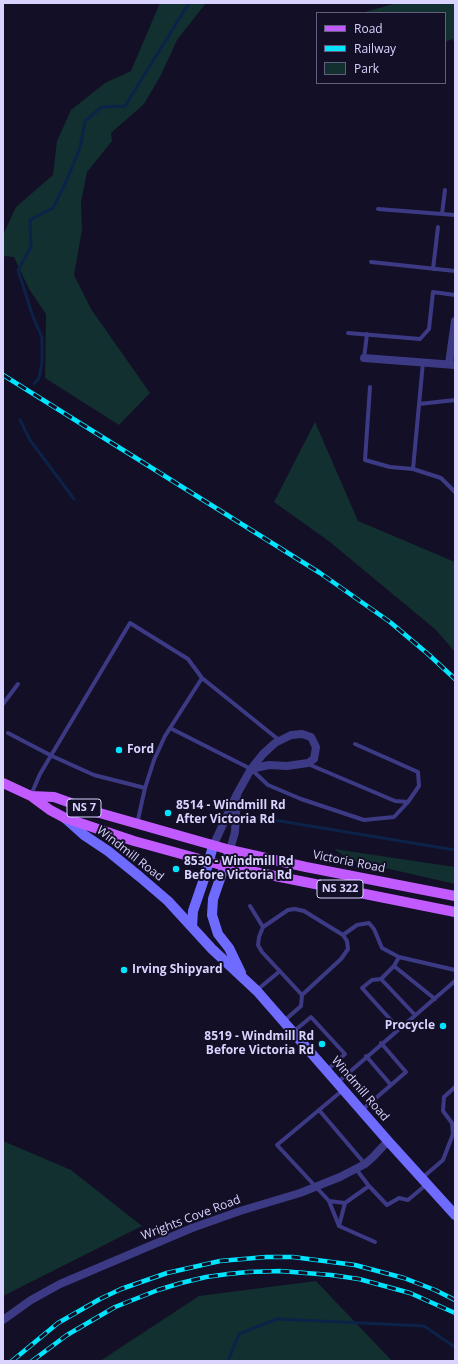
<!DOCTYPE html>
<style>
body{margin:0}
#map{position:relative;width:458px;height:1364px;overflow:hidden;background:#130f26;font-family:"Open Sans",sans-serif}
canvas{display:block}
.frame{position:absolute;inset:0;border:4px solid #d9d4ff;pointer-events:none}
.legend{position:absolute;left:316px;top:12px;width:130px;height:72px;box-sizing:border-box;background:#130f26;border:1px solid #625e7d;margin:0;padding:5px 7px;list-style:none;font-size:12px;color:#d9d4ff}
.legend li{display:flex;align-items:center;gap:8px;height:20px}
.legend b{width:20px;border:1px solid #625e7d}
</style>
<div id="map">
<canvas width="458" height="1364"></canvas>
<div class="frame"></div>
<ul class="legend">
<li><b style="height:5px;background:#c25bff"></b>Road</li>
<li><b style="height:5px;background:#00e5ff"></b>Railway</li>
<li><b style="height:11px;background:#12302f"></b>Park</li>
</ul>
</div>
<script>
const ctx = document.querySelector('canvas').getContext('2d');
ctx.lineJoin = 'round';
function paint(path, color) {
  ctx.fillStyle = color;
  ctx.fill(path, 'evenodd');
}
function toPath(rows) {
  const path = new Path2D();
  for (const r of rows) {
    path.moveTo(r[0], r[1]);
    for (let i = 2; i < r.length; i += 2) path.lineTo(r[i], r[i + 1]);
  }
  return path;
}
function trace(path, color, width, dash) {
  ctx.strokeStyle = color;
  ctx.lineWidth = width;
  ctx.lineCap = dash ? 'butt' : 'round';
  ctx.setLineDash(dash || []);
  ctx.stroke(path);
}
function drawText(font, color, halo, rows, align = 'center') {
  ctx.font = font + ' "Open Sans",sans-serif';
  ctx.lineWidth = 4;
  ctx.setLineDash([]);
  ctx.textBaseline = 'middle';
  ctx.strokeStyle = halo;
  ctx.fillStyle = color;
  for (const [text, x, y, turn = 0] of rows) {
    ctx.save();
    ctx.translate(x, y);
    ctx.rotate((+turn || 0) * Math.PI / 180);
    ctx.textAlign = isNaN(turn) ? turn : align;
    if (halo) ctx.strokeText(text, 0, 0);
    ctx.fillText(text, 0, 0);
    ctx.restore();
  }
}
paint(toPath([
 [160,3,206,3,177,40,161,75,144,104,111,133,112,141,87,172,81,202,82,230,74,275,91,309,150,393,119,425,45,378,46,314,29,289,14,257,3,256,3,235,16,207,53,175,57,141,71,110,105,83,131,71],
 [397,3,455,3,455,45,453,39,445,42,445,13,361,13],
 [315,422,358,521,455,562,455,652,436,630,330,542,274,502],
 [334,849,455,867,455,884,350,860],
 [3,1141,71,1170,142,1226,3,1296],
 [316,1281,392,1361,100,1361,199,1296]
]), '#12302f');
trace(toPath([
 [34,384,39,378,42,363,42,337,33,317,18,270,31,247,30,220,53,208,66,182,80,148,85,121,102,107,125,106,189,3],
 [20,420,30,440,74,499],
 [250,816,455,850],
 [228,1361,239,1334,277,1319,424,1326,455,1347]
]), '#0c2248', 3);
trace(toPath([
 [378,209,455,215],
 [442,214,445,190],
 [371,262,455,271],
 [433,269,438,227],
 [348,333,420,339,429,329,433,292,455,295],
 [364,358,367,334],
 [370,387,365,460,390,467,413,469,441,478,455,492],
 [419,404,455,400],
 [413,469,423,362],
 [3,704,18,684],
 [170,728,251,769,268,785,301,799,364,820,394,817,408,802],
 [8,733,52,756,94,775,145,788],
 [308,764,395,801,408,802,419,786,418,772,355,744],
 [31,795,40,774,130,623,188,659,202,678,279,740],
 [137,824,145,788,154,760,165,736,202,678],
 [250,906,263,927],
 [343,935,357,925,369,923,374,929,382,948,399,957],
 [394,966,435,999],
 [381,979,372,980,362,988,399,1029],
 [257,990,280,971],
 [415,1015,381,979,394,966,399,957,455,970],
 [284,1021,301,1006,302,995,341,959,348,949,347,941,343,935,304,911,295,909,288,910,263,927,259,937,258,945,262,952,302,995],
 [293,1032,311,1017,345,1054,327,1070],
 [366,1056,391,1085],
 [338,1082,455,981],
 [343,1090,277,1145,329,1201,339,1226,375,1242],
 [319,1110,365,1164],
 [362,1110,406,1072,381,1043],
 [356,1169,369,1186],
 [422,1178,443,1160,453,1134,452,1123,443,1111,444,1097,455,1087],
 [329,1201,345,1203,369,1186,387,1205,399,1198,408,1200,427,1184],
 [339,1226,345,1203]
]), '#3d3a85', 4);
trace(toPath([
 [364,358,455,365],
 [449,364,455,321],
 [213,846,237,794,251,769,263,754,275,743,291,735,302,734,311,737,316,747,314,759,308,763,287,766,269,765,251,769],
 [230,850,235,832,237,797],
 [3,1320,31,1300,60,1284,192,1228,240,1211,300,1193,340,1177,365,1164,373,1157,388,1141]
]), '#3d3a85', 8);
trace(toPath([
 [65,818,84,835,108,851,140,877,168,901,212,949,257,991,388,1141,455,1215],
 [230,850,213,899,212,915,218,934,229,948,241,973],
 [192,927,193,911,204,879,213,846]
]), '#6f6bff', 10);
trace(toPath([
 [3,783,31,796,50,810,65,818,134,841,225,866,455,912],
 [31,796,54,797,96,812,230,850,306,867,455,896]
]), '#c25bff', 10);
const rail = toPath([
 [3,375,320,573,390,622,428,654,455,679],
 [12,1361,58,1323,100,1299,121,1289,167,1273,220,1261,266,1257,293,1257,355,1265,404,1278,435,1290,455,1300],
 [32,1361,67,1335,115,1307,158,1290,181,1283,206,1277,228,1274,248,1272,280,1271,331,1275,359,1279,410,1293,455,1313]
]);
trace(rail, '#00e5ff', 4.5);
trace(rail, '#130f26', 3, [9]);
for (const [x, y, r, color] of [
 [119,750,4,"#00e5ff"],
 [168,813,4,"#00e5ff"],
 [176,869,4,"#00e5ff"],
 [124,970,4,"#00e5ff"],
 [443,1026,4,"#00e5ff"],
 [322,1044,4,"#00e5ff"]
]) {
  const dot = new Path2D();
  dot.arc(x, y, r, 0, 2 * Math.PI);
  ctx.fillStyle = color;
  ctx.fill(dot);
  trace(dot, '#130f26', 1.5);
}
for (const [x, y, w] of [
 [84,808,34],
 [340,889,46]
]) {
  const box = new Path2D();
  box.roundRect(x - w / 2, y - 9, w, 18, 3);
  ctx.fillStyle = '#130f26';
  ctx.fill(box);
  trace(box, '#d9d4ff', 1);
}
drawText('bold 11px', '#d9d4ff', null, [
 ["NS 7",84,808],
 ["NS 322",340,889]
]);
drawText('bold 12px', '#d9d4ff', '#130f26', [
 ["Ford",127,750],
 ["8514 - Windmill Rd",176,806],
 ["After Victoria Rd",176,820],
 ["8530 - Windmill Rd",184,862],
 ["Before Victoria Rd",184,876],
 ["Irving Shipyard",132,970],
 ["Procycle",435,1026,"right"],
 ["8519 - Windmill Rd",314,1037,"right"],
 ["Before Victoria Rd",314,1051,"right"]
], 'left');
drawText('12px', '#d9d4ff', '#130f26', [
 ["Windmill Road",130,854,38],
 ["Victoria Road",349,862,11],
 ["Windmill Road",360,1089,49],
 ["Wrights Cove Road",191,1218,-21]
]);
</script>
